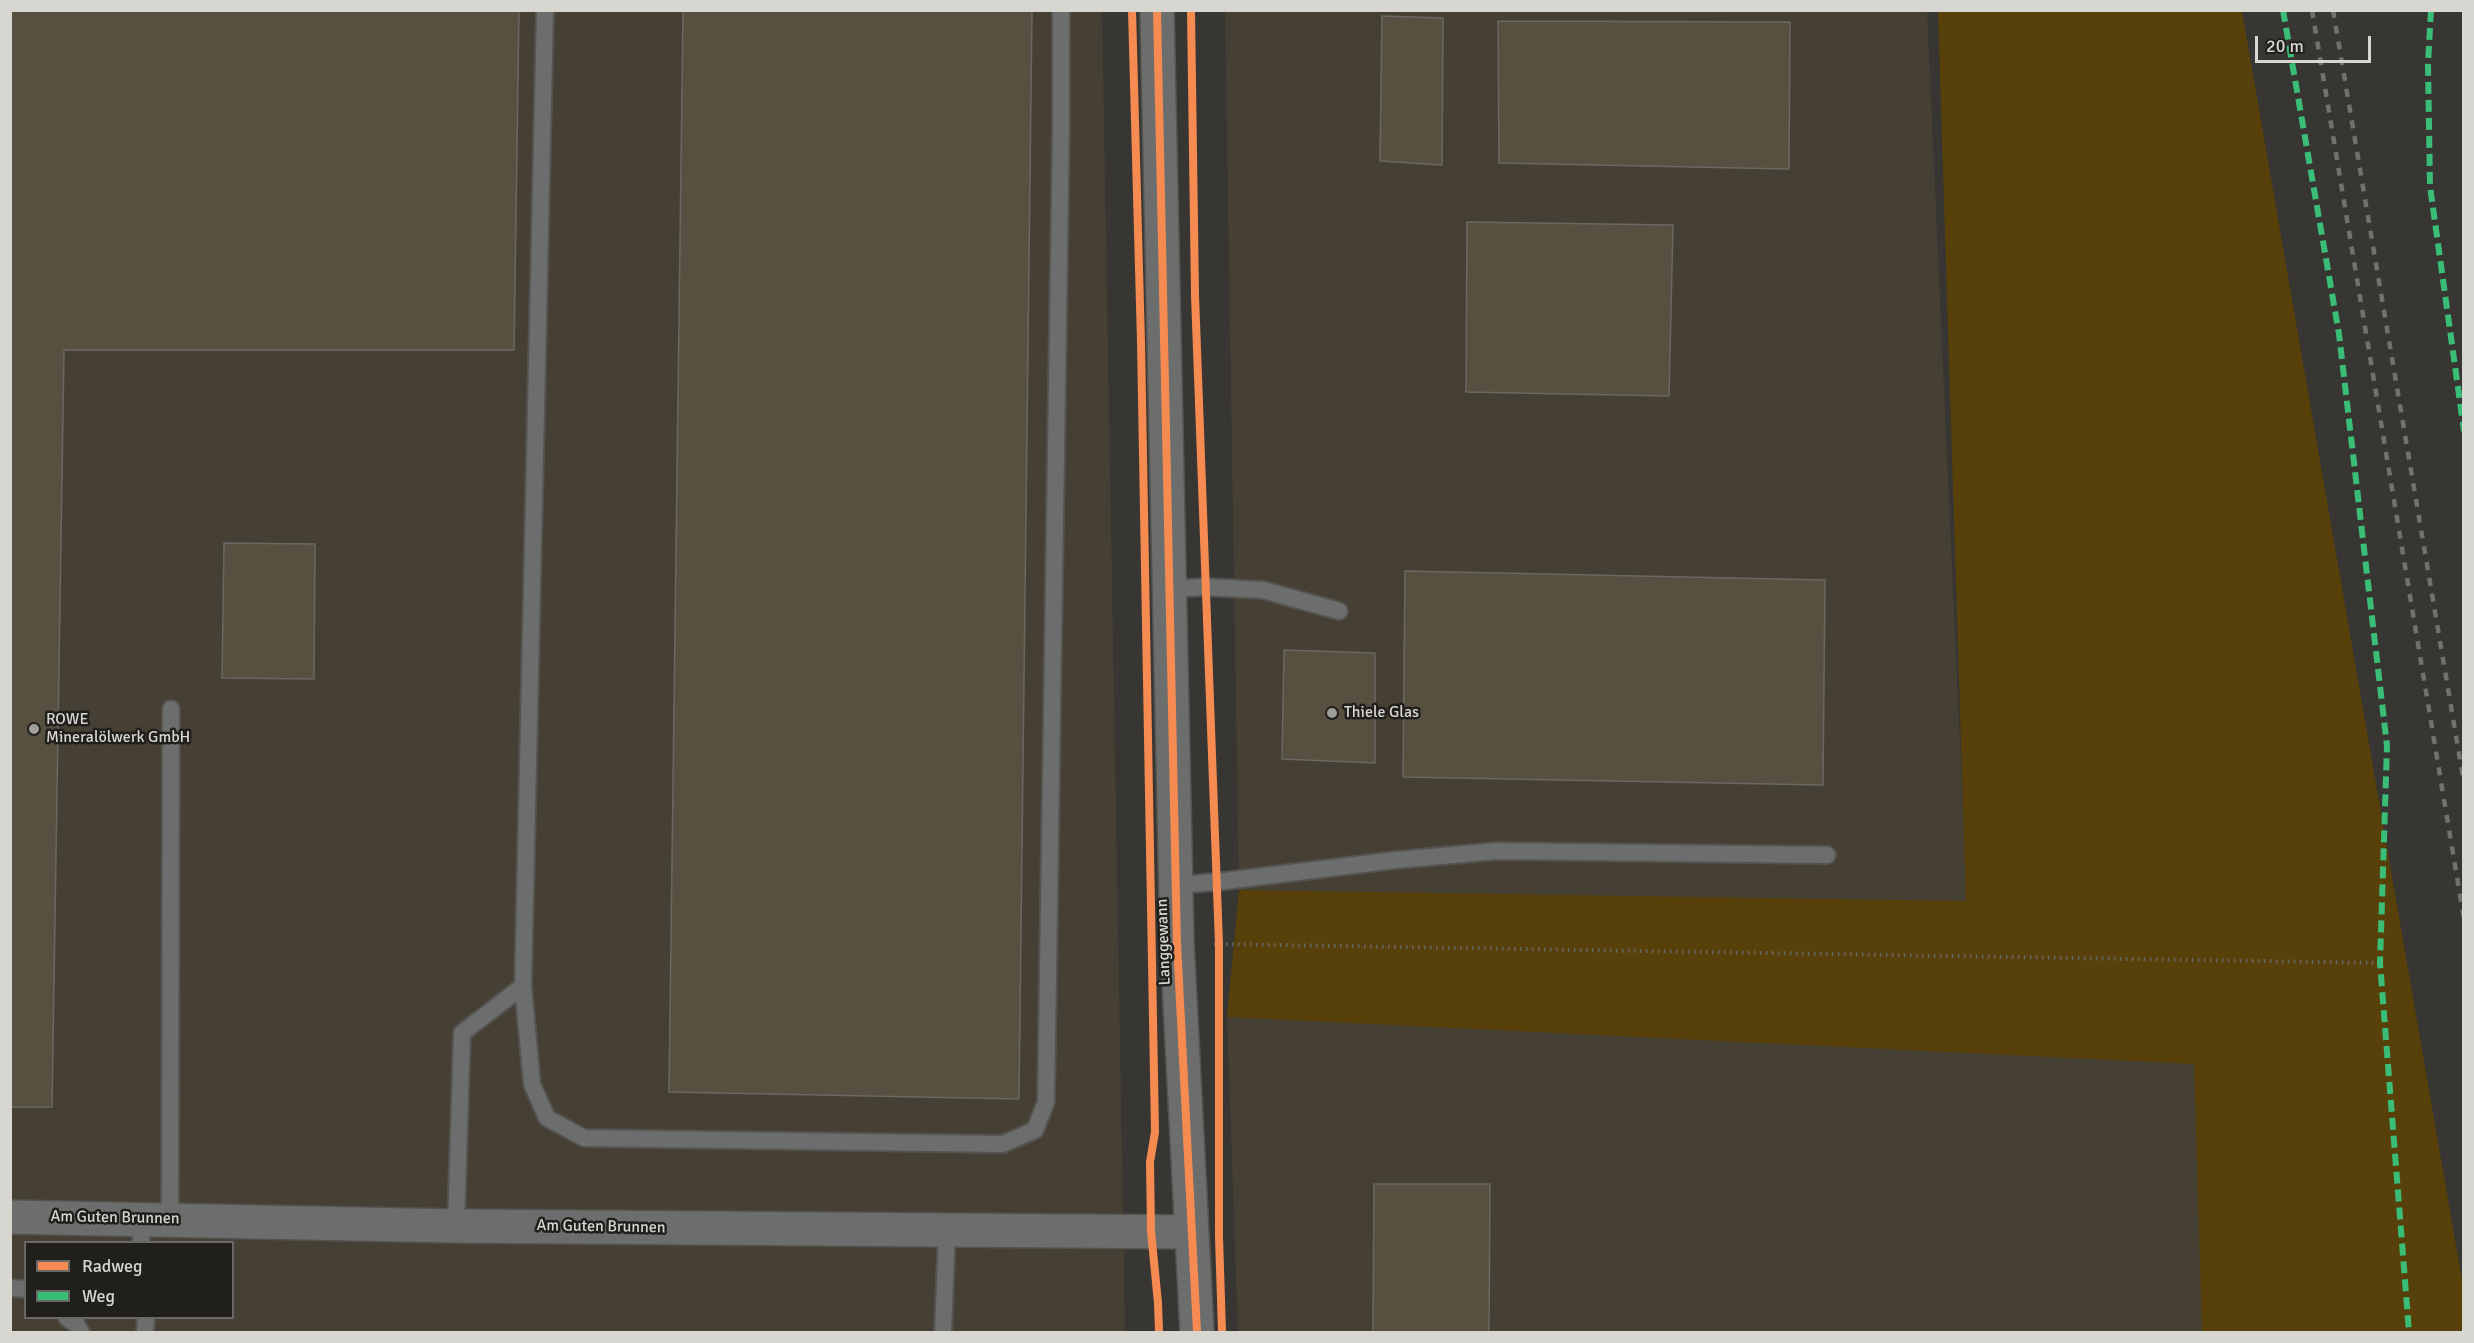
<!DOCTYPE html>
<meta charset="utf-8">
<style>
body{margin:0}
#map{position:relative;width:2474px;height:1343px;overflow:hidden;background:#383633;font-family:Signika,sans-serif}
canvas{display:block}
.frame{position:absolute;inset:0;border:12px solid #d8d6d1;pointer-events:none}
.legend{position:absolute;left:24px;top:1241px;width:210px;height:78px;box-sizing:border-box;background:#201f1c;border:2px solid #6a6864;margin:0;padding:8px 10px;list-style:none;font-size:18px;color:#d8d6d1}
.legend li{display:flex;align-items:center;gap:12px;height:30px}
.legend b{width:30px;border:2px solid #6a6864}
.scale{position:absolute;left:2255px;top:36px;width:116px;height:27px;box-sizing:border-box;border:3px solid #d8d6d1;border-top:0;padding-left:8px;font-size:18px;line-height:21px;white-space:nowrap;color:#d8d6d1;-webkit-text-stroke:4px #201f1c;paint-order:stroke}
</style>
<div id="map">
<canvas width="2474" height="1343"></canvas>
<div class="frame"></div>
<ul class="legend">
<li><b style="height:8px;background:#f68b52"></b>Radweg</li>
<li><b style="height:8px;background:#3abd76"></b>Weg</li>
</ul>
<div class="scale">20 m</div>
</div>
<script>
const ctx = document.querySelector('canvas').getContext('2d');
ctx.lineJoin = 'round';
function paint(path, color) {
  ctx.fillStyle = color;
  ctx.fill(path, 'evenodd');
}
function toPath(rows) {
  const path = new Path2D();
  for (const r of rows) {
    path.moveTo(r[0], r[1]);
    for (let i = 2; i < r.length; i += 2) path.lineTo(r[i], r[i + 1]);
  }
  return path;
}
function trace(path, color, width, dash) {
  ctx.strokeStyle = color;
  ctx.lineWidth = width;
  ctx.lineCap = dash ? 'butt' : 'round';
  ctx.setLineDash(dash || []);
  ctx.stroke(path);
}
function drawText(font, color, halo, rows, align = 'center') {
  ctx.font = font + ' Signika,sans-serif';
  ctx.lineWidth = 5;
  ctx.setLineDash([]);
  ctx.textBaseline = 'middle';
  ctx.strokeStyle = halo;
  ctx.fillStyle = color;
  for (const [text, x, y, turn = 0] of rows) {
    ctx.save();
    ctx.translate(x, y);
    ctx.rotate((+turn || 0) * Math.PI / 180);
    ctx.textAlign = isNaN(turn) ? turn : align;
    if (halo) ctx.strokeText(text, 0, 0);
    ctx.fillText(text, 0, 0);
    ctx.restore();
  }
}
paint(toPath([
 [10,11,1102,11,1125,1332,11,1332],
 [26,1242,232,1242,232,1318,26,1318],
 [1225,11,1927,11,1967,901,1239,890],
 [1227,1017,2194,1064,2202,1332,1238,1332]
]), '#464034');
paint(toPath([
 [1938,11,2242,11,2463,1286,2463,1332,2202,1332,2194,1064,1227,1017,1239,890,1966,901]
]), '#574009');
const building = toPath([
 [10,10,519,10,514,350,64,350,52,1107,10,1107,10,10],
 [683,10,1032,10,1019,1099,669,1092,683,10],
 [1382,16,1443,18,1442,165,1380,161,1382,16],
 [1498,21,1790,22,1789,169,1499,163,1498,21],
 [1467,222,1673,225,1669,396,1466,392,1467,222],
 [224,543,315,544,314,679,222,678,224,543],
 [1405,571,1825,580,1823,785,1403,777,1405,571],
 [1284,650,1375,653,1375,763,1282,759,1284,650],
 [1374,1184,1490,1184,1489,1332,1373,1332,1374,1184]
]);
paint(building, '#575040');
trace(building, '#696864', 1.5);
const lane = toPath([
 [1169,589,1205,587,1263,590,1339,611],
 [1176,885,1216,882,1396,860,1498,851,1827,855],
 [523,986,532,1084,547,1118,584,1138,1003,1144,1035,1130,1046,1102,1061,126,1061,10],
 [170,1219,171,709],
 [456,1226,462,1033,523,986,545,10],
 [141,1242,141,1218],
 [10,1288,26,1289],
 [67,1318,76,1324,81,1332],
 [145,1332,146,1318],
 [943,1332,947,1231]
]);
const street = toPath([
 [1157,10,1177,943,1197,1332],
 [10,1217,456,1226,1191,1232]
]);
trace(lane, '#545350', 20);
trace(street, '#545350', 36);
trace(toPath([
 [1214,944,2380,963]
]), '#686767', 4, [1.5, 4.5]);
trace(lane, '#6c6d6d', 16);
trace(street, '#6c6d6d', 33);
trace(toPath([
 [2312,10,2464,919],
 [2333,10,2464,783]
]), '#71716f', 4.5, [8, 8]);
trace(toPath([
 [2283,10,2339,334,2387,746,2380,963,2409,1332],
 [2431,10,2428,64,2430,186,2464,431]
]), '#3abd76', 6, [12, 6]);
trace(toPath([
 [1132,10,1141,342,1155,1132,1150,1162,1151,1231,1158,1303,1159,1332],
 [1157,10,1177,943,1197,1332],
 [1191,10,1195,295,1219,944,1219,1237,1222,1332]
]), '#f68b52', 8);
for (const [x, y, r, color] of [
 [1332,713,6,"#a09e9a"],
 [34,729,6,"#a09e9a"]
]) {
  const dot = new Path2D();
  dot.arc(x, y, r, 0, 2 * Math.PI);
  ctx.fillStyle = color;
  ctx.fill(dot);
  trace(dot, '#201f1c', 2);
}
drawText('16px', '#d8d6d1', '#201f1c', [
 ["Thiele Glas",1344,713],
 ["ROWE",46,720],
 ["Mineralölwerk GmbH",46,738]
], 'left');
drawText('16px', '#d8d6d1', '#201f1c', [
 ["Langgewann",1164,942,-92],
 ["Am Guten Brunnen",115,1218,1],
 ["Am Guten Brunnen",601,1227,1]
]);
</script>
